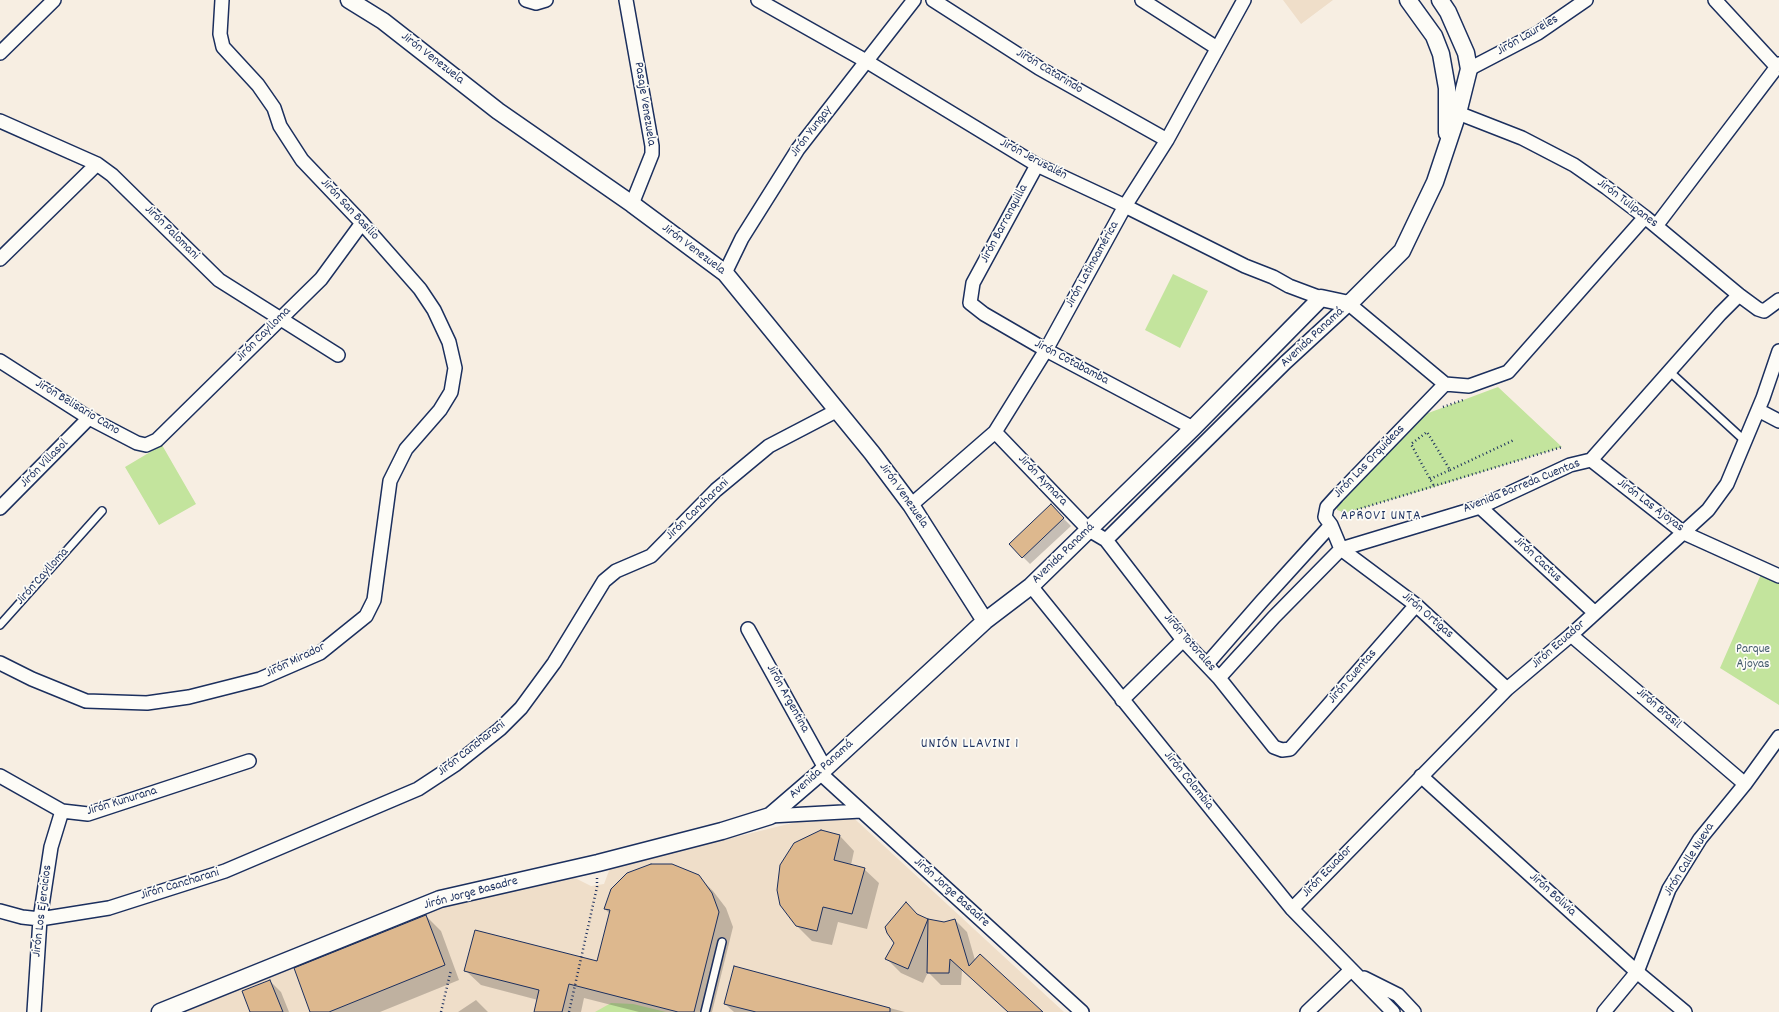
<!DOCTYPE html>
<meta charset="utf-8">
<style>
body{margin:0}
canvas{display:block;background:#f7eee2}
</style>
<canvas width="1779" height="1012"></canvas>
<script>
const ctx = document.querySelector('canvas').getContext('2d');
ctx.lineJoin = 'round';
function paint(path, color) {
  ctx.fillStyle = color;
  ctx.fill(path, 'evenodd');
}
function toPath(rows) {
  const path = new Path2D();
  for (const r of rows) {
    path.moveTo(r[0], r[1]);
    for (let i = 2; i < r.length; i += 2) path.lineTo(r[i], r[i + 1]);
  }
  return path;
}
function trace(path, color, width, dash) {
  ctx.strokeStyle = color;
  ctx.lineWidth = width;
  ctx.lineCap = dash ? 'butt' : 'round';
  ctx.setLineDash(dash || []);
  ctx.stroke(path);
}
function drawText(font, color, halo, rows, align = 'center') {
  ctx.font = font + ' Dekko,sans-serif';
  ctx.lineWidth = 3.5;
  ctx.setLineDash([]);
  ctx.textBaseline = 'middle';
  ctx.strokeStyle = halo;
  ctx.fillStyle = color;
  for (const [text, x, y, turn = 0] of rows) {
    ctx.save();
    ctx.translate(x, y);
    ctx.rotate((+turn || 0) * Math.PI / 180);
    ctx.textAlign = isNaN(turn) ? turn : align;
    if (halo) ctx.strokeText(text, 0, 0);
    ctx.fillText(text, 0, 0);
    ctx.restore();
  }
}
paint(toPath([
 [1283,0,1333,0,1301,24],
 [845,810,1064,1012,176,1012,445,905,571,876,591,886,604,884,610,868]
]), '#efdec9');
paint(toPath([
 [1173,274,1208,291,1180,348,1145,330],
 [1498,387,1562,447,1434,487,1346,513,1337,510,1337,502,1423,415],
 [162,445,196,504,159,525,125,467],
 [1762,572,1779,580,1779,705,1720,668],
 [611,1003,633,1004,666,1012,595,1012]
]), '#c3e49d');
paint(toPath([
 [1050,505,1071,526,1030,564,1010,544],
 [840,836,854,851,851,865,864,869,879,883,867,929,838,922,832,945,812,941,797,926],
 [698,876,713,891,726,908,733,927,712,1012,639,1012,584,998,581,1012,535,1012,538,1000,481,985,466,971,598,963,610,914,605,909],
 [918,915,928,920,944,923,955,920,967,932,975,960,1042,1012,1008,1012,962,970,961,985,941,985,928,972,923,983,901,973,886,958],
 [426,916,441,931,459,980,380,1012,311,1012],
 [735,968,905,1012,734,1012,725,1004],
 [270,981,281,992,289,1012,251,1012],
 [476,1000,488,1012,458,1012]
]), '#0003');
const building = toPath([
 [1051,504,1064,518,1022,558,1009,544,1051,504],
 [821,830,840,835,834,860,865,868,852,914,823,907,817,931,796,926,780,905,777,890,780,865,794,843,821,830],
 [651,864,672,864,699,875,712,893,719,912,694,1012,678,1012,569,984,562,1012,534,1012,539,990,464,971,475,930,597,961,610,910,604,909,611,889,627,873,651,864],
 [906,902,917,914,928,919,908,969,885,959,894,943,887,933,885,927,906,902],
 [426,915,445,965,329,1012,310,1012,294,968,426,915],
 [928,919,944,922,955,919,969,966,980,954,1043,1012,1008,1012,950,959,949,973,927,973,928,919],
 [734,966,890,1008,890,1012,756,1012,724,1004,734,966],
 [270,980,283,1012,250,1012,242,991,270,980]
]);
paint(building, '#ddb88e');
trace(building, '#1b2f5e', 1);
const service = toPath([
 [1669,371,1745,441],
 [0,625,102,511],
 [705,1012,722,942]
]);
const minor = toPath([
 [526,0,536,3,546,0],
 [626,0,652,146,652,154,632,204],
 [758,0,866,61,1037,165,1125,206,1245,266,1273,277,1289,286,1321,298],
 [933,0,1039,68,1167,140],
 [1142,0,1217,48],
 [1715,0,1776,66],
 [0,53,54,0],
 [1469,69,1538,33,1586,0],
 [1458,113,1522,138,1574,165,1607,188,1645,217,1739,295,1758,309,1764,311,1779,300],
 [0,121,97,164,112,175,219,280,338,355],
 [1037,165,973,283,970,303,984,314,1046,350,1193,428],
 [1656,226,1779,64],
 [0,259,97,164],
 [725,273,742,238,798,149,914,0],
 [0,361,89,418,137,443,146,445,157,440,321,279,362,223],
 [1445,384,1337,496,1327,507,1325,517,1331,525,1341,549,1416,605,1507,689],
 [1758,410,1779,421],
 [995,432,1089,530,1106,540,1183,640,1219,678,1274,747,1282,750,1290,749,1416,605],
 [1591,460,1684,533,1779,576],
 [911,505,995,432,1046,350,1125,206,1167,140,1244,0],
 [1480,507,1595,613],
 [0,508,89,418],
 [1106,540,1286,362,1349,304,1445,384,1469,386,1508,372,1645,217],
 [1031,586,1292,909,1393,1012],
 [748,629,825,768],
 [1571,635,1745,784],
 [0,663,32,679,86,701,147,703,189,697,260,679,320,653,366,616,374,600,390,481,406,449,440,410,451,392,455,368,449,342,434,310,420,289,362,223,302,160,280,126,274,108,258,85,223,47,220,34,222,0],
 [1207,664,1262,601,1331,525],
 [1219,678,1274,617,1341,549,1480,507,1570,465,1591,460,1720,314,1739,295],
 [1122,700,1183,640],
 [820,773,1082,1012],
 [0,776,62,811,88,814,249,761],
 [1421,776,1637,972,1685,1012],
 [770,816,861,811],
 [1292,909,1507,689,1571,635,1708,510,1727,484,1763,398,1779,351],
 [0,911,22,917,40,919,109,908,225,871,418,789,456,764,500,729,521,708,554,663,604,581,616,571,651,556,716,490,769,446,838,410],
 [1364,978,1398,995,1414,1012],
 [34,1012,40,919,51,847,62,811],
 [1307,1012,1351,970],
 [1604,1012,1637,972,1669,889,1700,839,1745,784,1779,737]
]);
const tertiary = toPath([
 [349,0,383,21,498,111,632,204,725,273,872,453,911,505,985,621],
 [1408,0,1434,36,1441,54,1447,88,1447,133],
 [160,1012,440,899,598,863,722,831,770,816,820,773,985,621,1031,586,1193,428,1321,298,1349,304,1402,251,1435,182,1458,113,1469,69,1466,53,1448,12,1440,0]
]);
trace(service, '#1b2f5e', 10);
trace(minor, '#1b2f5e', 16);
trace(tertiary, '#1b2f5e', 19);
trace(toPath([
 [1443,407,1463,400],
 [1450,470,1514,440],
 [1430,479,1450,470,1427,432,1411,444,1430,479,1434,486],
 [1342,511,1346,513,1562,447],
 [441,1012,451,970],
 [569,1012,597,887,597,878]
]), '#1b2f5e', 2.5, [1, 3]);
trace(service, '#fdfcf7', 7);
trace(minor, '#fdfcf7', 13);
trace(tertiary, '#fdfcf7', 16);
drawText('13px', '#1b2f5e', '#fdfcf7', [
 ["Jirón Laureles",1528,36,-30],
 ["Jirón Venezuela",432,59,38],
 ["Jirón Catarindo",1049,72,31],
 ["Pasaje Venezuela",644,104,81],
 ["Jirón Yungay",812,132,-53],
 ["Jirón Jerusalén",1033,160,28],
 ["Jirón Tulipanes",1627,204,37],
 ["Jirón San Basilio",349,210,47],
 ["Jirón Barranquilla",1005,224,-62],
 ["Jirón Palomani",171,233,45],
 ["Jirón Venezuela",693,250,37],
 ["Jirón Latinoamérica",1093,265,-61],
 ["Jirón Caylloma",264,335,-45],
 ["Avenida Panamá",1313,338,-43],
 ["Jirón Cotabamba",1071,363,28],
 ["Jirón Belisario Cano",77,408,31],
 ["Jirón Las Orquideas",1370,462,-46],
 ["Jirón Villasol",45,464,-45],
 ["Jirón Aymara",1042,481,46],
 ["Avenida Barreda Cuentas",1522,487,-22],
 ["Jirón Venezuela",903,496,55],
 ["Jirón Las Ajoyas",1650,506,37],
 ["Jirón Cancharani",698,510,-44],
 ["Avenida Panamá",1064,554,-44],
 ["Jirón Cactus",1537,560,43],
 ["Jirón Caylloma",43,577,-48],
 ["Jirón Ortigas",1427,616,41],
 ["Jirón Totorales",1189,643,49],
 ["Jirón Ecuador",1559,645,-41],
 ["Jirón Mirador",296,661,-26],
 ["Jirón Cuentas",1353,677,-49],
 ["Jirón Argentina",787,699,61],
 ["Jirón Brasil",1658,709,41],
 ["Jirón Cancharani",472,749,-38],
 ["Avenida Panamá",822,770,-42],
 ["Jirón Colombia",1188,781,51],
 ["Jirón Kunurana",122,802,-17],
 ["Jirón Calle Nueva",1690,860,-58],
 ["Jirón Ecuador",1328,872,-46],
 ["Jirón Cancharani",180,885,-17],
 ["Jirón Jorge Basadre",951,893,42],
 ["Jirón Jorge Basadre",471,894,-15],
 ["Jirón Bolivia",1552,895,42],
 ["Jirón Los Ejercicios",43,911,-83]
]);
drawText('13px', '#455c6e', '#fdfcf7', [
 ["Parque",1753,650],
 ["Ajoyas",1753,665]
]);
ctx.letterSpacing = '1px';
drawText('14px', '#1b2f5e', '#fdfcf7', [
 ["APROVI UNTA",1381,517],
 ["UNIÓN LLAVINI 1",970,745]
]);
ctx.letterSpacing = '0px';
</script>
